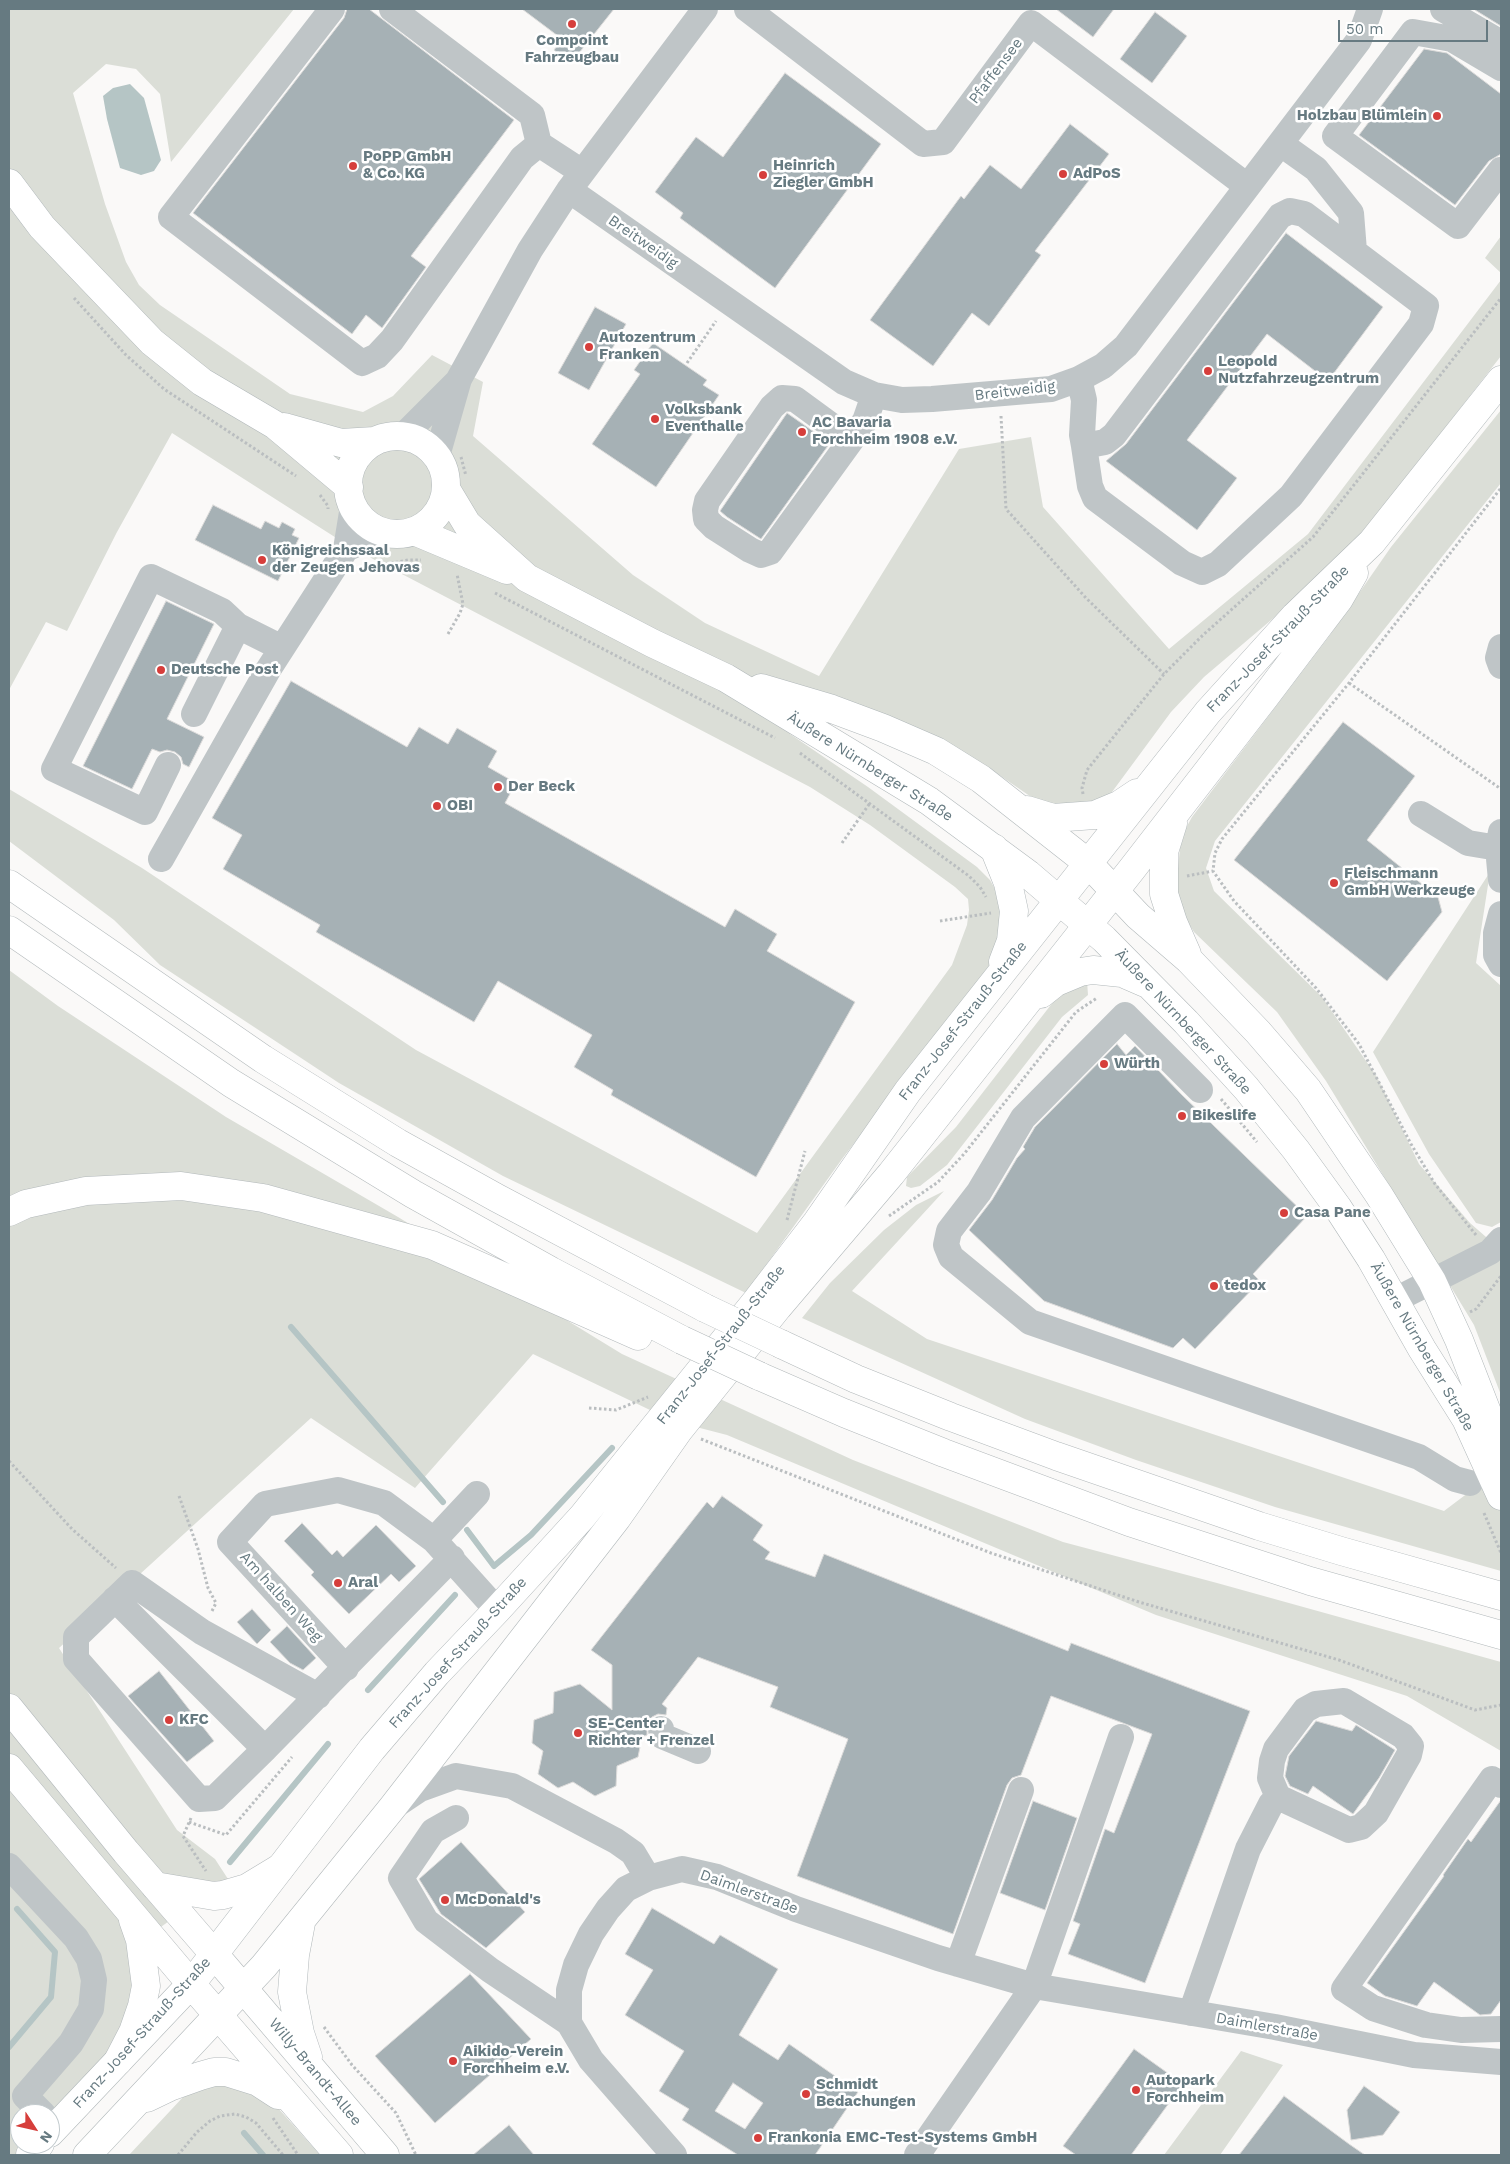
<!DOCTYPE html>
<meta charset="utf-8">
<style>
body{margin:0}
#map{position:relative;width:1510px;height:2164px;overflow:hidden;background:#faf9f8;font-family:"Work Sans",sans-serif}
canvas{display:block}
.frame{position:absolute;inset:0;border:10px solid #667a81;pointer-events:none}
.north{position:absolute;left:10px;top:2104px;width:50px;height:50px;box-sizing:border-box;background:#fff;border:1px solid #c2cacd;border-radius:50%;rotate:125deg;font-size:14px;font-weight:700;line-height:20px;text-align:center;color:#667a81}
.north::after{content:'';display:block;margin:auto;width:18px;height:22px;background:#d63e3b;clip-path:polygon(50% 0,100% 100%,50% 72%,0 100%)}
.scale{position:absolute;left:1338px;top:20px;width:150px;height:22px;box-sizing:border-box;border:2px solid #667a81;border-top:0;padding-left:6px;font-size:15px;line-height:18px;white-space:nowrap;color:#667a81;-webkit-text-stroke:4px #fff;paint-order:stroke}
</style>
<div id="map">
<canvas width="1510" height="2164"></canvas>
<div class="frame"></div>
<div class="north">N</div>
<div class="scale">50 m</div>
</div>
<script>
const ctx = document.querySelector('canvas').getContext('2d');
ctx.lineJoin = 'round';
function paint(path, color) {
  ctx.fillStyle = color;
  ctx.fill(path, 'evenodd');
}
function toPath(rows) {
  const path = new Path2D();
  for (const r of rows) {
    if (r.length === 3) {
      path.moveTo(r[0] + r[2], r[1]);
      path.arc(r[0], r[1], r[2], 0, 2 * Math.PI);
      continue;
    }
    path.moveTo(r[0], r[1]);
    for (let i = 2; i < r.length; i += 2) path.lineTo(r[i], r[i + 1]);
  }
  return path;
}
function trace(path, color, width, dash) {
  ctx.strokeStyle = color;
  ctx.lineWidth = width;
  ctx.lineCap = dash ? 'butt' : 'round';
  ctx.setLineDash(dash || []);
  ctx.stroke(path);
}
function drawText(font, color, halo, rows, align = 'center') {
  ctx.font = font + ' "Work Sans",sans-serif';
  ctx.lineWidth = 5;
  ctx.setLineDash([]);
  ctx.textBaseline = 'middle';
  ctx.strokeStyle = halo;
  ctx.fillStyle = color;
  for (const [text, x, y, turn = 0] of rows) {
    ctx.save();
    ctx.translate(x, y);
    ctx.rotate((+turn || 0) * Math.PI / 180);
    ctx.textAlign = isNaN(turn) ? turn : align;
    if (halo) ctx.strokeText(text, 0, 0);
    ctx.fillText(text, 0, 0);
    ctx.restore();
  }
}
paint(toPath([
 [9,9,294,9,171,162,160,94,136,69,106,64,73,93,105,204,126,262,139,285,160,305,290,394,363,412,393,396,432,355,483,382,473,436,633,575,705,623,819,676,959,449,1031,437,1043,507,1169,649,1308,534,1501,280,1501,356,1367,528,1303,593,1204,677,1171,712,1112,792,1097,801,1073,806,1040,803,986,766,925,735,811,692,790,734,868,787,977,867,990,880,1000,898,1004,921,992,964,842,1159,746,1293,503,1176,339,1083,160,965,114,920,9,841,9,789,142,868,416,1050,757,1233,952,965,967,925,969,910,968,899,955,887,870,825,810,787,352,548,172,433,117,532,67,631,46,622,9,690],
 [1501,236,1501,273,1485,258],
 [1501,410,1501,483,1215,841,1206,868,1214,891,1322,997,1377,1077,1419,1164,1470,1223,1501,1250,1501,1395,1474,1325,1326,1081,1277,1012,1194,932,1182,913,1176,890,1181,837,1192,817,1330,635,1391,547],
 [1490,872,1476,963,1501,986,1501,1222,1492,1227,1476,1223,1429,1154,1373,1052],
 [9,970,58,1006,226,1117,398,1217,622,1354,853,1460,1063,1542,1217,1583,1501,1662,1501,1751,1407,1696,1156,1615,727,1435,673,1421,533,1354,415,1488,311,1418,59,1648,177,1830,215,1859,228,1879,130,1949,135,1974,122,2037,50,2114,20,2114,20,2144,25,2144,15,2155,9,2155],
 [1087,981,1088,995,1062,1017,947,1165,920,1186,911,1188,906,1186,907,1177,956,1127,1057,997],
 [944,1191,852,1291,927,1339,1444,1511,1501,1468,1501,1571,1275,1507,1136,1460,1025,1419,802,1318,830,1283,884,1230,916,1205],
 [1241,2051,1283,2065,1220,2155,1164,2155],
 [218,2083,241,2085,278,2108,320,2155,129,2155,184,2096]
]), '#dbded7');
paint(toPath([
 [130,84,144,98,161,160,154,171,141,175,120,168,107,119,103,96,113,88]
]), '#b5c5c5');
trace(toPath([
 [291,1327,443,1502],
 [467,1530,494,1566,531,1535,612,1448],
 [368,1690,455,1595],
 [230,1862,328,1744],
 [9,2047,51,1997,55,1952,17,1909],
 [244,2133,263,2155]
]), '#b5c5c5', 6);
const building = toPath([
 [347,9,369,9,514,120,411,256,426,267,382,328,366,315,352,334,193,213,344,18,347,9],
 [522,9,614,9,571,63,554,50,562,39,522,9],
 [1056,9,1114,9,1093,37,1056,9],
 [1476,9,1501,9,1501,26,1475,10,1476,9],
 [1155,12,1187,36,1152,83,1120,59,1155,12],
 [1424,49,1447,53,1501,94,1501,154,1489,161,1455,205,1359,135,1424,49],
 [785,73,881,144,775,288,680,218,683,213,655,192,696,137,723,157,785,73],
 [1070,124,1109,154,1035,251,1041,255,989,326,972,313,933,366,870,320,961,196,964,199,990,165,1021,189,1070,124],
 [1286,233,1383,307,1328,381,1267,334,1187,440,1237,478,1197,530,1106,461,1126,444,1286,233],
 [595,307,626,324,589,390,558,373,595,307],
 [653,343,707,380,703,385,719,395,656,487,592,444,640,374,634,370,653,343],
 [787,413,830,443,761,539,727,517,720,511,787,413],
 [213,505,261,529,265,521,279,528,282,522,295,529,292,535,299,538,278,581,195,540,213,505],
 [166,601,214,624,167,719,204,737,189,767,183,764,181,757,175,752,167,750,160,752,152,749,132,789,83,766,166,601],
 [291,681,407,747,419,727,448,744,457,728,497,751,488,767,516,783,505,803,725,927,735,909,777,934,767,951,855,1002,756,1177,611,1095,613,1090,574,1067,592,1035,498,981,474,1022,316,932,320,925,223,869,242,835,212,818,291,681],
 [1343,722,1415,776,1367,840,1438,897,1442,912,1387,981,1234,860,1343,722],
 [1117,1044,1126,1055,1135,1046,1182,1095,1307,1216,1253,1274,1260,1281,1195,1349,1183,1338,1173,1348,1044,1301,969,1230,992,1200,1017,1158,1025,1149,1023,1147,1035,1127,1117,1044],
 [722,1496,763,1525,753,1540,770,1552,765,1559,815,1577,824,1554,1068,1651,1071,1643,1250,1711,1145,1983,1068,1954,1080,1924,1073,1921,1105,1829,1114,1833,1152,1734,1051,1696,1021,1775,1012,1778,1007,1785,953,1934,797,1876,848,1739,770,1707,778,1687,698,1657,662,1704,667,1708,666,1715,658,1714,652,1717,647,1723,647,1735,642,1737,638,1757,617,1766,616,1786,595,1796,573,1782,558,1788,538,1774,543,1751,532,1743,534,1720,553,1713,554,1692,580,1684,612,1710,612,1665,591,1650,707,1502,713,1508,722,1496],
 [302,1523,332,1555,337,1550,343,1557,376,1525,416,1566,399,1582,391,1574,349,1614,311,1575,314,1572,284,1541,302,1523],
 [252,1609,271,1630,257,1644,237,1622,252,1609],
 [287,1626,316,1658,303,1670,290,1663,270,1642,287,1626],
 [159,1671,214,1741,187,1762,128,1696,159,1671],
 [1316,1721,1352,1731,1356,1725,1395,1750,1379,1778,1353,1814,1313,1786,1308,1794,1290,1786,1285,1776,1289,1756,1316,1721],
 [1501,1800,1501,2000,1491,2014,1480,2015,1434,1982,1417,2006,1385,1996,1367,1983,1444,1876,1443,1875,1468,1839,1471,1842,1501,1800],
 [1033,1801,1077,1818,1045,1910,1000,1893,1033,1801],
 [461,1842,525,1912,486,1948,441,1914,419,1879,461,1842],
 [652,1908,714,1944,720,1935,778,1969,739,2035,778,2060,789,2044,858,2092,815,2155,738,2155,682,2120,689,2109,659,2091,684,2051,625,2015,653,1970,625,1954,652,1908],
 [733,2083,763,2103,745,2129,715,2111,733,2083],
 [470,1974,531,2039,435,2123,375,2056,470,1974],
 [1134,2049,1183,2084,1131,2155,1076,2155,1063,2146,1134,2049],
 [1364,2086,1400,2112,1383,2135,1351,2140,1347,2110,1364,2086],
 [1284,2096,1349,2144,1365,2155,1239,2155,1284,2096],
 [509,2125,534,2155,473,2155,509,2125]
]);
paint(building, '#a6b1b5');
trace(building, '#dcdbda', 1);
const major = toPath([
 [9,183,42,227,152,342,202,382,275,425,349,487],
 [284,427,341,443,375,441],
 [397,485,49],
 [446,489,467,524,527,578,652,643,726,678,929,801,1028,874,1104,939,1186,1022,1246,1088,1296,1150,1338,1208,1371,1259,1422,1349,1466,1419,1501,1496],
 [414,531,507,570],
 [761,688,832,709,883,728,936,751,981,779,1088,863,1138,916,1189,960,1258,1032,1308,1090,1379,1195,1432,1281,1459,1340,1496,1435,1501,1458],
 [1027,810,1053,818,1095,815,1119,805,1137,793],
 [1173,823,1164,852,1164,894,1173,922,1187,954],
 [994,848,1008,883,1014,911,1011,941,1003,962],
 [1041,994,1056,982,1080,972,1093,970,1122,973,1145,983],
 [301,1923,295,1955,292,1992,300,2033,308,2057],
 [214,1954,385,2155],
 [191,1984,339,2155],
 [147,2098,172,2086,200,2076,214,2072,226,2072,258,2082,278,2095],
 [50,2133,191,1984,372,1749,437,1673,497,1610,582,1517,757,1300,817,1222,908,1091,1208,712,1295,616,1372,542,1501,380],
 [30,2155,40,2144],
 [87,2155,264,1966,392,1808,617,1518,679,1430,778,1307,891,1174,1132,869,1265,697,1339,599,1354,573]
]);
const highway = toPath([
 [9,884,263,1059,398,1143,497,1198,705,1308],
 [9,930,231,1083,413,1194,551,1271,682,1340],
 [9,1212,26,1204,86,1191,181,1186,263,1198,432,1245,638,1336],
 [781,1344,856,1379,951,1417,1056,1456,1259,1526,1341,1551,1501,1596],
 [759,1376,844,1413,944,1453,1129,1522,1310,1581,1501,1635],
 [9,1708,126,1852,214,1954],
 [9,1768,191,1984],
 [155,1886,214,1896,223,1895,247,1888,280,1868],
 [118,2061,133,2032,142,2006,146,1986,140,1940,133,1920]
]);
trace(major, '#b1b8ba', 29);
trace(highway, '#b3b9bb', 29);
trace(toPath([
 [74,298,126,355,164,389,296,476],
 [687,363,716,321],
 [1001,416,1006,509,1086,598,1164,674],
 [461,457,466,476],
 [320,495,328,506,328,509],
 [367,564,371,567,408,560,421,560],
 [495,593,775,738],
 [448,634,460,613,463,604,457,574],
 [1349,683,1501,789],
 [800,753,969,876,980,887,986,897],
 [1083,794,1082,788,1087,770,1164,674,1203,635,1313,537,1501,298],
 [842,843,870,803],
 [1187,876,1213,871],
 [940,921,991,913],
 [1221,1099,1257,1142],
 [889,1216,938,1182,964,1154,1076,1012,1097,998],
 [787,1220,805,1151],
 [1476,1235,1435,1184,1411,1144,1359,1044,1316,988,1234,901,1213,871,1215,853,1222,839,1349,683,1501,488],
 [1470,1312,1476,1309,1501,1276],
 [589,1408,616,1410,648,1397],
 [701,1439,991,1553,1139,1602,1339,1660,1475,1710,1501,1705],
 [9,1461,72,1529,116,1568],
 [179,1496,198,1549,208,1588,216,1603,212,1611],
 [1484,1513,1501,1553],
 [191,1818,183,1836,206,1871],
 [189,1822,226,1835,292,1757],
 [324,2027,352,2065,396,2113,416,2155],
 [273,2118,298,2155],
 [178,2155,197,2132,210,2121,220,2116,235,2114,246,2117,256,2123,283,2155]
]), '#babec0', 3, [2.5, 2.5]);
trace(toPath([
 [332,9,171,217,362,363,377,356,392,340,522,158,539,144,582,172],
 [392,9,532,115,539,144],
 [747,9,923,144,943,142,1031,23,1247,186],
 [1443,9,1501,43],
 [1501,68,1452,39,1413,32,1335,136,1458,226,1501,170],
 [1281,144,1316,169,1351,213,1354,251],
 [569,190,844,382,874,395,902,400,932,399,1051,389,1079,379,1103,366,1126,346,1359,40,1370,9],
 [1079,379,1084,400,1082,435,1084,446,1090,486,1095,498,1182,563,1202,572,1218,564,1291,496,1421,324,1426,306,1304,214,1290,211,1280,216,1114,435,1105,442,1084,446],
 [403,436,457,382],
 [851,440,795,399,782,398,772,407,707,501,705,510,706,519,714,527,750,550,761,555,770,552,865,421,874,395],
 [437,456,459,379,530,250,569,190,705,9],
 [346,549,383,532],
 [1501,647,1498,658,1501,666],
 [194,714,238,626,282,648],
 [168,765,145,812,54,769,151,577,222,611,238,626],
 [1421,814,1468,843,1498,848],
 [1501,832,1498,848,1501,880],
 [161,859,268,670,346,549,353,506],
 [1501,914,1496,933,1496,955,1501,964],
 [1200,1090,1125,1015,1023,1118,979,1192,949,1231,946,1245,951,1257,1030,1322,1419,1457,1455,1479,1470,1483],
 [1395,1300,1490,1252,1501,1240],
 [434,1540,477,1494],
 [115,1599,265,1749,452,1558],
 [346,1668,230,1542,265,1504,338,1490,384,1503,434,1540,497,1610],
 [661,1729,662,1736,698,1751],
 [265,1749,215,1798,199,1799,76,1659,76,1637,132,1583,202,1632,318,1696],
 [1501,1785,1492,1779,1344,1989,1373,2008,1426,2025,1461,2030,1501,2029],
 [396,1805,420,1789,456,1776,512,1786,616,1841,633,1853,648,1878],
 [456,1818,433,1831,401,1878,426,1921,490,1970,569,2023],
 [9,1866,76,1938,89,1959,94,1980,91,2009,71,2043,25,2096,43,2114],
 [958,1964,1021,1790],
 [1191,2013,1248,1849,1271,1804,1278,1797,1349,1830,1361,1827,1376,1813,1409,1755,1411,1746,1403,1736,1344,1701,1316,1704,1305,1710,1276,1749,1272,1761,1270,1778,1278,1797],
 [674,2155,591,2060,569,2023,569,1990,576,1965,591,1934,608,1909,626,1889,648,1878,682,1869,717,1877,796,1909,938,1958,1034,1986,1275,2027,1414,2055,1501,2062],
 [917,2155,1034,1986,1121,1737]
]), '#bfc5c7', 26);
trace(major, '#fff', 28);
trace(highway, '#fff', 28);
const highwayBridge = toPath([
 [705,1308,781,1344],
 [682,1340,759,1376]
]);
trace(highwayBridge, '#b3b9bb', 29, []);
trace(highwayBridge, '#fff', 28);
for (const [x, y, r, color] of [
 [572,24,5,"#d63e3b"],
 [1437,116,5,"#d63e3b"],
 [353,166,5,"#d63e3b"],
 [1063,174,5,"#d63e3b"],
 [763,175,5,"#d63e3b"],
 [589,347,5,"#d63e3b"],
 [1208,371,5,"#d63e3b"],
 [655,419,5,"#d63e3b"],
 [802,432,5,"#d63e3b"],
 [262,560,5,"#d63e3b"],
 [161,670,5,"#d63e3b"],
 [498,787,5,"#d63e3b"],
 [437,806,5,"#d63e3b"],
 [1334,883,5,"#d63e3b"],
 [1104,1064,5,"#d63e3b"],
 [1182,1116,5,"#d63e3b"],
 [1284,1213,5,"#d63e3b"],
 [1214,1286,5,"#d63e3b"],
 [338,1583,5,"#d63e3b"],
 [169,1720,5,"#d63e3b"],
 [578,1733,5,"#d63e3b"],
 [445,1900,5,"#d63e3b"],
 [453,2061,5,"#d63e3b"],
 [1136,2090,5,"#d63e3b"],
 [806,2094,5,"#d63e3b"],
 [758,2138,5,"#d63e3b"]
]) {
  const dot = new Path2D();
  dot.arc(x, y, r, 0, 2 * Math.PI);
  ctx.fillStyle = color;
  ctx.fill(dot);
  trace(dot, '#fff', 2);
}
drawText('bold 15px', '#667a81', '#fff', [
 ["Compoint",572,41,"center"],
 ["Fahrzeugbau",572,58,"center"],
 ["Holzbau Blümlein",1427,116,"right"],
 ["PoPP GmbH",363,157],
 ["& Co. KG",363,174],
 ["Heinrich",773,166],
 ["Ziegler GmbH",773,183],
 ["AdPoS",1073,174],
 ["Autozentrum",599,338],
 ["Franken",599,355],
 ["Leopold",1218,362],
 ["Nutzfahrzeugzentrum",1218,379],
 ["Volksbank",665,410],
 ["Eventhalle",665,427],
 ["AC Bavaria",812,423],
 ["Forchheim 1908 e.V.",812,440],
 ["Königreichssaal",272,551],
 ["der Zeugen Jehovas",272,568],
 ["Deutsche Post",171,670],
 ["Der Beck",508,787],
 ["OBI",447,806],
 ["Fleischmann",1344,874],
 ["GmbH Werkzeuge",1344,891],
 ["Würth",1114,1064],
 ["Bikeslife",1192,1116],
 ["Casa Pane",1294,1213],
 ["tedox",1224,1286],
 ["Aral",348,1583],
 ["KFC",179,1720],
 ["SE-Center",588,1724],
 ["Richter + Frenzel",588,1741],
 ["McDonald's",455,1900],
 ["Aikido-Verein",463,2052],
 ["Forchheim e.V.",463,2069],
 ["Autopark",1146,2081],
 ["Forchheim",1146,2098],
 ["Schmidt",816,2085],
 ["Bedachungen",816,2102],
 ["Frankonia EMC-Test-Systems GmbH",768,2138]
], 'left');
drawText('15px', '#667a81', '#fff', [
 ["Pfaffensee",996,71,-53],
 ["Breitweidig",643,242,35],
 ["Breitweidig",1015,391,-7],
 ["Franz-Josef-Strauß-Straße",1278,639,-46],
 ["Äußere Nürnberger Straße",870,767,32],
 ["Franz-Josef-Strauß-Straße",963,1021,-52],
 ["Äußere Nürnberger Straße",1183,1022,47],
 ["Franz-Josef-Strauß-Straße",721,1345,-52],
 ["Äußere Nürnberger Straße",1422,1347,60],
 ["Am halben Weg",281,1597,48],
 ["Franz-Josef-Strauß-Straße",458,1653,-48],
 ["Daimlerstraße",749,1892,20],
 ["Daimlerstraße",1267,2027,10],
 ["Franz-Josef-Strauß-Straße",142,2033,-48],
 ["Willy-Brandt-Allee",315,2072,50]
]);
</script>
